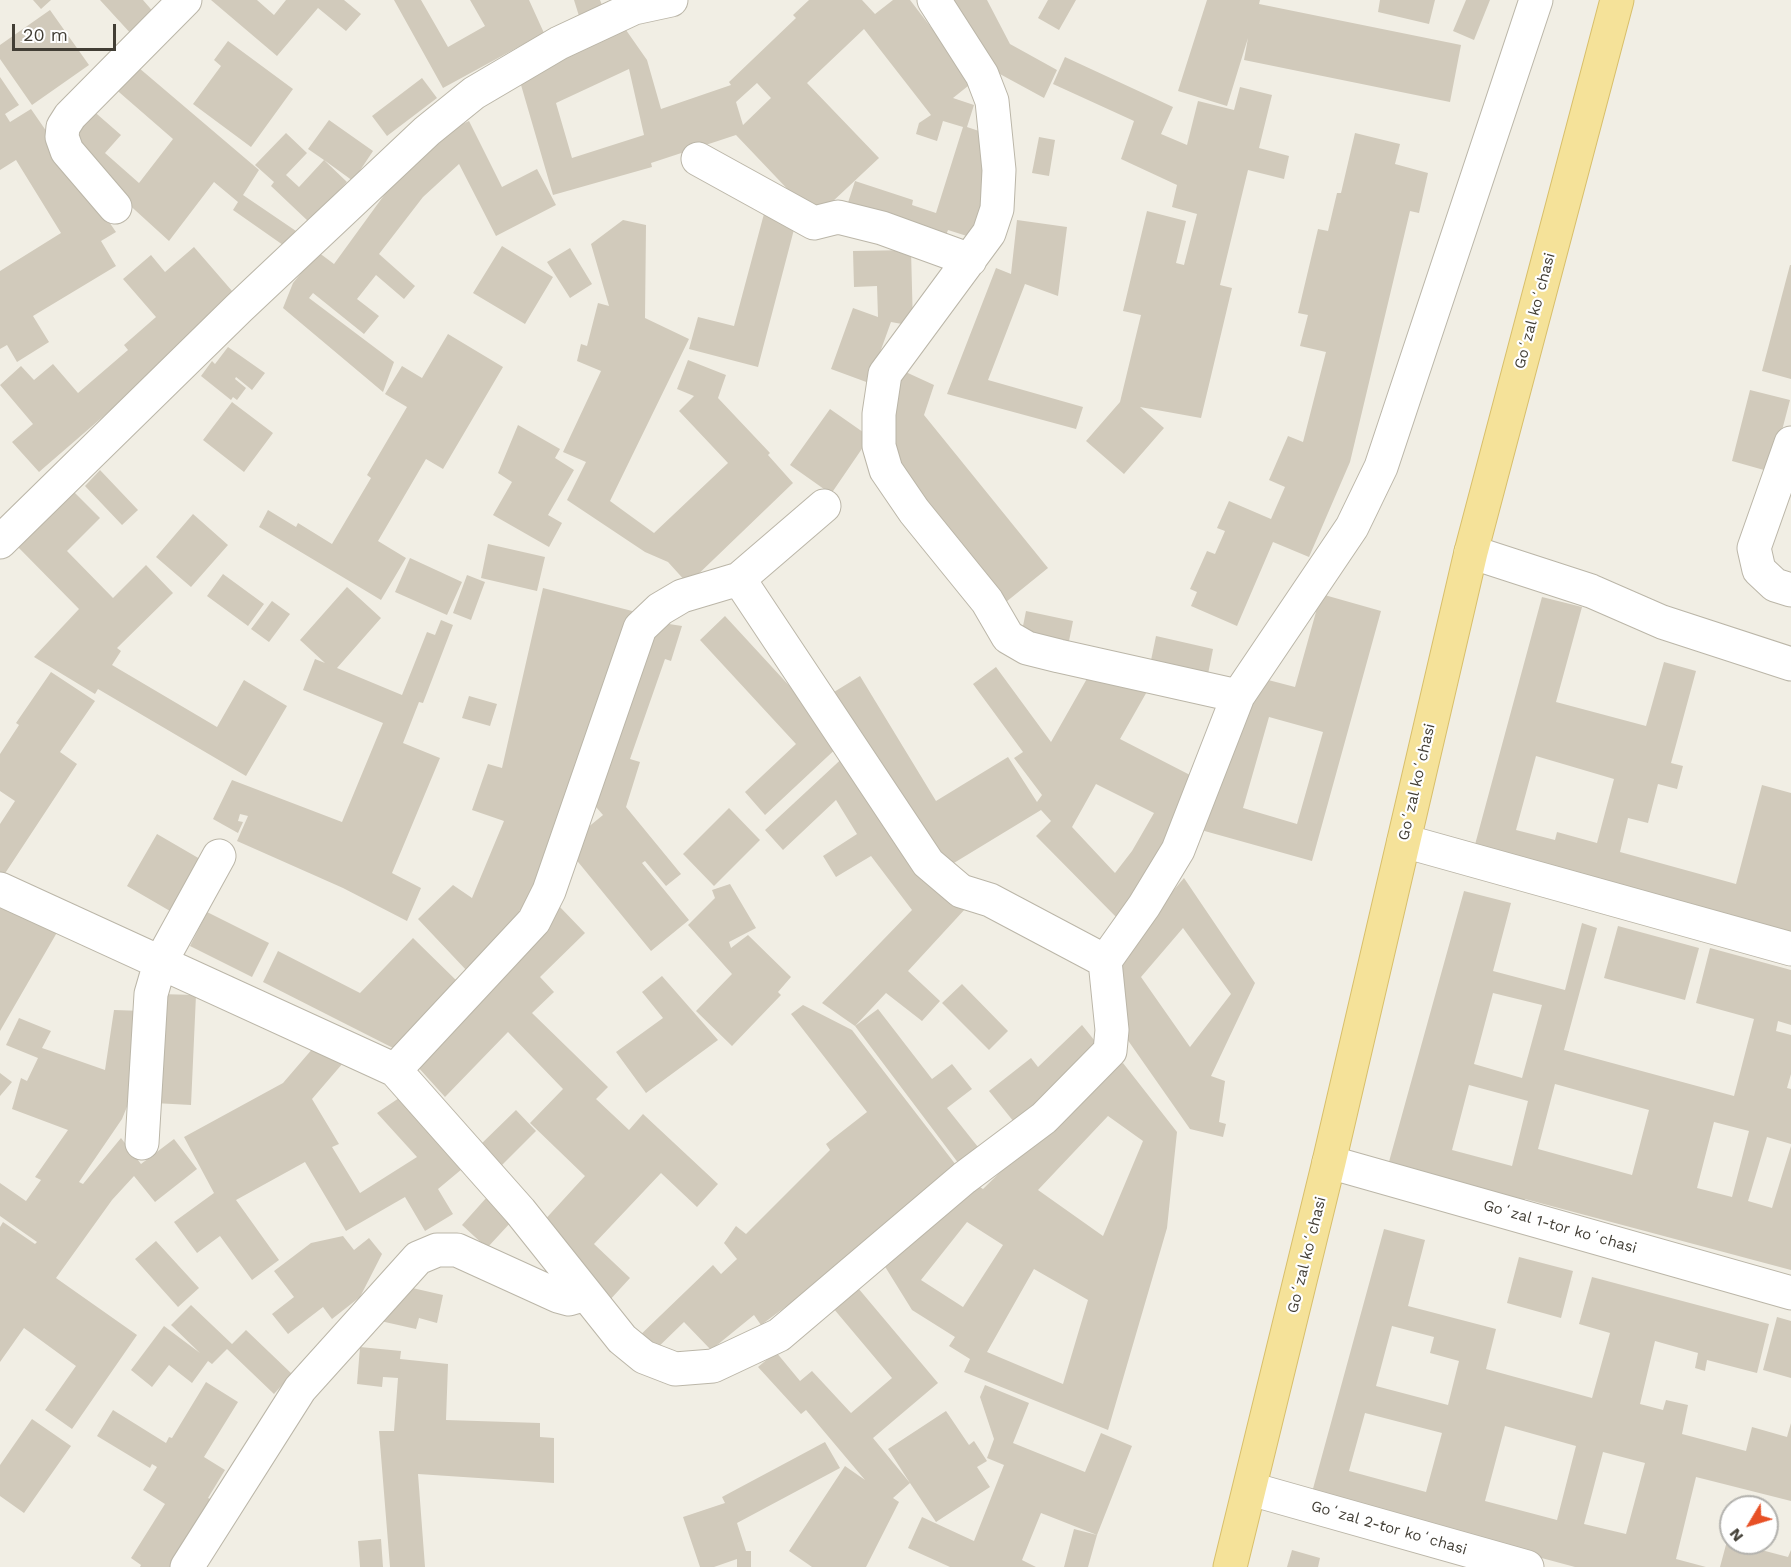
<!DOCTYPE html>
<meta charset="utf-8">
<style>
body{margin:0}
#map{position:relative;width:1791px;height:1567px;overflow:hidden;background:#f1eee4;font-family:"Work Sans",sans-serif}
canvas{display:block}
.north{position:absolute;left:1719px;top:1495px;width:60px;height:60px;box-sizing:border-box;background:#fff;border:2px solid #b3b2ae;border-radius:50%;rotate:232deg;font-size:16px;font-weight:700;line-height:24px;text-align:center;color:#423e35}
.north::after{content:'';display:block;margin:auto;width:21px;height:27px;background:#e75025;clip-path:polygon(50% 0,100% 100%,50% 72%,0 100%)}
.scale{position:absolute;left:12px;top:24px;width:104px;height:27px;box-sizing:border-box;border:3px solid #423e35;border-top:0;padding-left:8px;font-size:18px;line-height:21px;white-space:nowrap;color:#423e35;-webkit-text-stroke:4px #fff;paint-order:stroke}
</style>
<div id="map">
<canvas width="1791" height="1567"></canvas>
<div class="north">N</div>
<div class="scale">20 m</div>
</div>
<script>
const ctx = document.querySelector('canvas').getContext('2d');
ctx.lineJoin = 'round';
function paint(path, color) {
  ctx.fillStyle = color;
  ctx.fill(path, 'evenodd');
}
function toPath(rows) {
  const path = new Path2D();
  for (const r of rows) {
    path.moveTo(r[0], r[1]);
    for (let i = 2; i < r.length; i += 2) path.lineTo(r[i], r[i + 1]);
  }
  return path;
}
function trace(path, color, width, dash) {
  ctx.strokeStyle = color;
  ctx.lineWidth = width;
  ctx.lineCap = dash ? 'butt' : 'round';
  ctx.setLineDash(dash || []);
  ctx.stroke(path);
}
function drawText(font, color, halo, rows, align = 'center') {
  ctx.font = font + ' "Work Sans",sans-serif';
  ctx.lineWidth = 4.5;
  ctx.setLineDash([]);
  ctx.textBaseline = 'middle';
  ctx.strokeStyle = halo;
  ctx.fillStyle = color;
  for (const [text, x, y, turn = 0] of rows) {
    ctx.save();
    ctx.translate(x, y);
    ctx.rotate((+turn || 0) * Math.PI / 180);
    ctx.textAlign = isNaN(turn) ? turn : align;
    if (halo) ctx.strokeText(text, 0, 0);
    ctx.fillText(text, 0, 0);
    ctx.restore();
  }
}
paint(toPath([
 [33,0,51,0,41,9],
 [100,0,143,0,156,15,133,36],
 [211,0,257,0,274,15,286,0,344,0,361,14,346,31,318,8,277,56],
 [394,0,421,0,448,47,485,26,470,0,529,0,544,33,443,88],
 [574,0,600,0,602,5,579,16],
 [809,0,862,0,875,14,893,0,910,0,973,82,953,98,974,105,967,127,985,133,983,198,970,237,948,230,943,243,845,212,855,181,913,200,912,205,936,213,963,127,943,121,937,141,916,134,919,123,931,115,864,29,807,83,879,158,815,218,736,135,651,163,652,167,553,195,519,78,626,30,647,60,661,109,731,85,729,82,796,18,793,15],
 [629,69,644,135,572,158,556,103],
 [757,83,771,98,743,125,736,102],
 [950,0,987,0,1010,44,1057,70,1044,98,987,67],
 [1048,0,1076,0,1059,30,1038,18],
 [1207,0,1260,0,1259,4,1461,45,1450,102,1244,60,1248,38,1227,106,1178,91],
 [1380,0,1435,0,1429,24,1378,12],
 [1466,0,1490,0,1474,40,1453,31],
 [50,10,89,65,32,105,0,59,0,45],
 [228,41,293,89,251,147,193,104,221,66,214,60],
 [1065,57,1173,107,1161,134,1187,145,1198,101,1234,110,1240,87,1272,95,1259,148,1289,156,1284,179,1248,170,1220,285,1232,288,1201,418,1140,407,1164,428,1124,474,1086,441,1120,402,1141,315,1123,311,1147,211,1186,221,1176,263,1184,265,1197,214,1172,207,1177,185,1121,159,1134,121,1053,84],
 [132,62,259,170,243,195,296,231,283,245,233,210,238,202,214,182,169,241,79,159,77,122,90,108,121,135,105,153,139,183,173,139,112,86],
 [0,77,19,105,5,114,10,122,31,109,116,232,101,241,116,266,33,316,49,342,17,362,7,345,0,349,0,271,61,233,16,160,0,170],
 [422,78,437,98,387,136,372,116],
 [329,120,373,151,353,181,324,160,347,182,309,222,271,186,274,182,255,165,286,133,307,153,286,175,299,187,324,160,308,149],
 [469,121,502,187,537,169,556,205,496,236,459,164,423,197,379,254,415,286,404,299,376,275,357,299,379,316,364,334,313,293,309,298,394,362,383,392,283,308,293,283,318,252,334,264,398,176,443,133],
 [1355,133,1400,144,1395,164,1428,173,1419,213,1410,211,1350,462,1309,557,1273,542,1237,626,1191,606,1197,592,1190,589,1207,551,1215,554,1225,531,1217,528,1229,501,1271,519,1285,487,1269,480,1288,436,1303,442,1326,352,1300,346,1308,315,1298,313,1318,229,1328,231,1337,193,1341,193],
 [1039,137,1055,140,1049,176,1032,173],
 [765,210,797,218,758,367,689,349,698,317,734,326],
 [623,220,646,225,645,318,689,339,610,501,654,533,728,463,679,411,694,396,677,389,688,360,726,375,718,398,770,453,768,455,793,483,688,584,668,562,645,552,567,500,586,462,563,452,601,371,577,361,581,344,587,346,598,303,609,306,591,244],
 [1017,220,1067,227,1058,296,1025,284,988,380,1083,407,1076,429,947,394,996,268,1011,274],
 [502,246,553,277,525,324,473,293],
 [194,247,239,299,39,472,12,442,33,424,0,385,21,366,34,380,53,364,78,393,128,350,124,345,156,317,123,279,151,255,165,272],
 [570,248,592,284,570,298,547,262],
 [911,250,913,326,891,322,869,383,831,369,853,308,878,317,877,286,854,287,853,251],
 [1790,265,1791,265,1791,379,1762,371],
 [448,334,503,367,443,469,426,459,378,541,406,558,381,600,259,527,268,510,296,527,298,523,332,544,371,478,367,475,407,407,385,394,402,366,422,378],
 [228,347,265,373,252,390,236,377,235,379,246,388,237,400,233,397,231,400,201,376,212,361,215,364],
 [897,368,934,385,924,415,1048,568,1006,602,894,465,882,408],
 [1750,390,1790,400,1771,472,1732,461],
 [232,402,273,433,244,472,203,440],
 [830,409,870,437,831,494,790,465],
 [518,425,560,449,555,458,574,470,548,515,562,523,549,547,493,515,512,482,498,473],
 [100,470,138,510,122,525,85,486],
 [73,491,100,518,67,551,113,598,146,565,173,593,117,648,121,651,112,665,217,727,244,680,287,706,246,776,98,689,95,694,34,657,79,609,17,546],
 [193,514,228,545,191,587,156,557],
 [488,544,545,557,537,591,481,578],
 [410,558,462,582,447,615,395,592],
 [223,574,264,604,248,626,207,596],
 [467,575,485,582,471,620,453,613],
 [347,587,381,618,337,668,402,695,427,632,435,635,441,620,453,625,423,703,419,702,403,743,440,758,392,873,421,888,407,921,343,888,237,841,248,816,240,814,238,821,243,822,238,833,213,819,232,780,342,822,383,723,303,690,315,659,325,663,300,640],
 [543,588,636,612,532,915,520,910,513,927,467,971,418,919,453,885,472,898,504,821,472,810,488,764,502,768],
 [1321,594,1381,611,1312,861,1201,830,1253,676,1295,687],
 [1269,717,1323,732,1297,824,1243,808],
 [1542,597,1582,607,1556,702,1646,726,1664,662,1696,671,1671,763,1683,766,1677,789,1658,784,1648,823,1628,818,1620,852,1736,884,1762,785,1791,793,1791,939,1473,852],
 [1536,756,1614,779,1597,843,1557,832,1555,840,1516,830],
 [272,601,290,614,269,642,251,629],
 [1026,611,1073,621,1067,651,1020,641],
 [725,616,842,743,765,815,745,792,796,744,700,640],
 [656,622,682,626,671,661,665,659,630,759,640,762,626,807,681,874,666,886,645,861,642,863,689,920,651,951,565,846,603,815,589,799],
 [1156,636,1213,649,1206,684,1149,670],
 [996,667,1051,742,1093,668,1153,681,1120,739,1190,775,1156,869,1120,921,1036,836,1051,821,1041,810,944,869,834,692,860,676,936,801,1008,757,1037,802,1042,795,1014,758,1023,752,973,684],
 [1096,784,1154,813,1132,851,1115,873,1072,827],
 [51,672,95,701,60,752,77,764,0,881,0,824,15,801,0,791,0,754,19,725,16,723],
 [469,696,497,704,490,726,462,718],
 [849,752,966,908,908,971,940,1001,922,1021,886,993,855,1026,878,1009,932,1079,952,1064,972,1089,947,1108,982,1152,962,1168,855,1026,822,1003,912,910,871,856,836,877,823,856,857,834,836,800,783,850,765,830],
 [729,808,760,840,714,886,683,854],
 [157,834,200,859,170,911,127,886],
 [1184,878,1255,983,1211,1076,1225,1081,1219,1122,1226,1124,1223,1137,1190,1129,1120,1029,1120,953],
 [1183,928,1231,994,1190,1047,1141,977],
 [730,884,756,928,729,942,731,948,748,935,791,977,778,992,781,995,732,1046,696,1011,732,974,688,925,715,898,712,890],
 [1464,891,1511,903,1493,971,1565,990,1582,923,1597,928,1564,1050,1734,1096,1754,1019,1696,1003,1710,948,1791,970,1791,1025,1778,1021,1776,1031,1791,1035,1791,1074,1787,1088,1791,1089,1791,1144,1767,1137,1748,1201,1772,1208,1791,1146,1791,1270,1525,1199,1523,1205,1387,1169],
 [1493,993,1542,1005,1522,1078,1474,1064],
 [1555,1084,1649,1110,1632,1175,1538,1149],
 [1469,1085,1528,1101,1512,1166,1452,1150],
 [1714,1122,1749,1131,1732,1197,1697,1188],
 [5,898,59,929,0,1031,0,908],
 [559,906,585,933,540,977,554,992,532,1013,608,1087,596,1099,629,1130,643,1114,718,1184,697,1207,661,1173,594,1244,630,1278,608,1302,540,1225,585,1176,530,1123,563,1089,508,1032,445,1097,417,1066],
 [207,912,269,943,252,977,190,946],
 [1618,926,1699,948,1685,1000,1604,978],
 [413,938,460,984,399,1051,263,982,278,951,360,993],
 [662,976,718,1040,646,1093,616,1052,663,1018,642,992],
 [962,984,1008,1031,989,1050,942,1003],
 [159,994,196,995,191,1105,154,1103],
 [803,1005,852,1030,959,1169,891,1229,761,1325,754,1315,711,1350,684,1322,649,1356,634,1341,713,1265,721,1274,737,1259,724,1243,736,1226,746,1234,830,1150,826,1144,867,1112,791,1014],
 [114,1010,143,1011,133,1092,122,1119,79,1182,83,1184,121,1138,141,1164,174,1139,197,1169,155,1202,134,1176,112,1200,56,1278,137,1335,72,1429,45,1410,76,1366,24,1328,0,1362,0,1227,3,1222,35,1244,37,1242,0,1216,0,1183,26,1201,41,1180,35,1177,68,1130,12,1109,21,1078,27,1081,38,1058,6,1045,19,1018,51,1031,42,1048,105,1070],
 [1082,1025,1103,1051,1018,1127,989,1091,1031,1058,1038,1067],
 [320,1040,343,1063,312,1099,339,1144,332,1147,360,1193,417,1157,377,1113,399,1098,462,1169,438,1189,453,1214,425,1231,405,1197,346,1231,305,1162,236,1200,279,1260,252,1280,220,1236,197,1253,174,1222,214,1193,184,1137,283,1083],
 [1123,1063,1177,1132,1167,1228,1108,1430,964,1372,970,1359,949,1346,955,1337,912,1310,884,1265,968,1179,983,1189,1099,1075],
 [1108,1116,1143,1141,1103,1236,1038,1190],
 [967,1222,1003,1245,963,1307,921,1280],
 [1034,1269,1088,1300,1063,1384,987,1352],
 [0,1073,12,1082,0,1096],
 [516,1110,536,1131,499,1168,478,1147],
 [487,1197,512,1221,487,1248,462,1225],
 [1384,1229,1425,1240,1408,1306,1496,1329,1486,1369,1592,1398,1610,1333,1579,1324,1592,1277,1769,1324,1757,1373,1707,1360,1705,1371,1695,1368,1698,1353,1655,1341,1640,1404,1663,1410,1666,1400,1688,1405,1682,1434,1746,1451,1752,1427,1787,1437,1791,1423,1791,1501,1696,1477,1676,1559,1706,1567,1575,1567,1311,1496],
 [1392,1326,1434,1337,1430,1353,1459,1361,1448,1405,1376,1386],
 [1365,1413,1442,1433,1426,1492,1349,1471],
 [1505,1426,1576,1446,1557,1520,1485,1501],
 [1603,1452,1645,1463,1626,1534,1584,1524],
 [343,1236,354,1250,369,1238,382,1254,360,1297,332,1319,323,1307,288,1334,272,1314,294,1297,274,1271,311,1243],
 [156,1241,199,1288,178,1307,135,1259],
 [1519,1257,1573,1271,1561,1318,1507,1303],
 [853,1282,938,1383,873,1438,910,1483,888,1449,946,1411,969,1445,974,1441,987,1461,977,1467,990,1487,936,1522,910,1483,893,1498,899,1502,866,1567,812,1567,789,1551,845,1466,865,1480,806,1410,801,1414,758,1367,776,1352,800,1381,812,1371,851,1413,892,1378,828,1302],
 [408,1287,443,1295,437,1323,419,1318,416,1329,376,1320],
 [191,1305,232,1344,246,1330,292,1374,274,1394,227,1349,212,1364,208,1361,192,1383,169,1365,152,1387,131,1370,164,1326,200,1353,171,1325],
 [1777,1317,1791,1321,1791,1378,1763,1370],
 [360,1347,401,1351,400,1359,448,1364,446,1420,540,1423,540,1437,554,1438,554,1483,418,1474,425,1567,390,1567,379,1431,394,1431,398,1378,383,1377,382,1387,357,1384],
 [206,1382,238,1402,204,1457,225,1470,208,1498,214,1501,174,1567,140,1567,141,1565,131,1558,165,1504,143,1490,157,1467,152,1464,150,1468,97,1436,113,1410,166,1443,169,1437,172,1438],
 [985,1385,1029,1403,1013,1443,1085,1472,1101,1433,1132,1446,1097,1535,1088,1567,1064,1567,1074,1529,1097,1535,1041,1513,1022,1560,1036,1567,950,1567,908,1548,922,1517,974,1541,1004,1465,987,1458,994,1439,980,1397],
 [32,1419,71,1446,24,1513,0,1496,0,1465],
 [825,1442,840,1468,737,1523,746,1551,751,1551,751,1567,737,1567,737,1559,714,1567,700,1567,683,1517,725,1503,722,1497],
 [381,1539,383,1567,360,1567,358,1541],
 [1727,1541,1788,1557,1791,1550,1791,1567,1720,1567],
 [1292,1550,1320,1558,1318,1567,1287,1567]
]), '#d1cabb');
const minor = toPath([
 [934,0,982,75,992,101,999,170,997,209,989,233,885,374,879,414,879,446,886,470,914,511,987,601,1008,637,1027,648,1059,656,1238,696],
 [698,159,814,223,838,217,882,228,970,260],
 [115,207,67,151,62,137,63,127,70,116,185,0],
 [1791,443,1754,548,1759,570,1775,585,1791,590],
 [0,542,239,308,427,131,474,93,559,43,634,8,671,0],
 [1471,552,1591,591,1662,622,1791,664],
 [739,579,928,863,961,891,990,900,1105,961],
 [1404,841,1791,949],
 [0,889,395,1070,520,1211,622,1339,644,1357,675,1369,713,1366,779,1335,964,1178,1044,1118,1110,1051,1112,1030,1105,961,1144,906,1178,850,1238,696,1352,527,1381,467,1536,0],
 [395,1070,534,921,549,891,640,628,660,609,682,596,739,579,824,506],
 [142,1143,151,994,160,963,219,856],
 [1329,1162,1791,1293],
 [1251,1489,1527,1567],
 [187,1567,300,1389,418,1258,437,1250,457,1250,558,1296,569,1299,586,1294]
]);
const major = toPath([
 [1230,1567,1329,1162,1471,552,1617,0]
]);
trace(minor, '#bbb6a8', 35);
trace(major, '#d8bf6b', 35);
trace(minor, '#fff', 33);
trace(major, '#f5e299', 33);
drawText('15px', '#423e35', '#fff', [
 ["Goʻzal koʻchasi",1535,311,-75],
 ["Goʻzal koʻchasi",1417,782,-77],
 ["Goʻzal 1-tor koʻchasi",1560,1227,16],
 ["Goʻzal koʻchasi",1307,1255,-76],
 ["Goʻzal 2-tor koʻchasi",1389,1528,16]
]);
</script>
